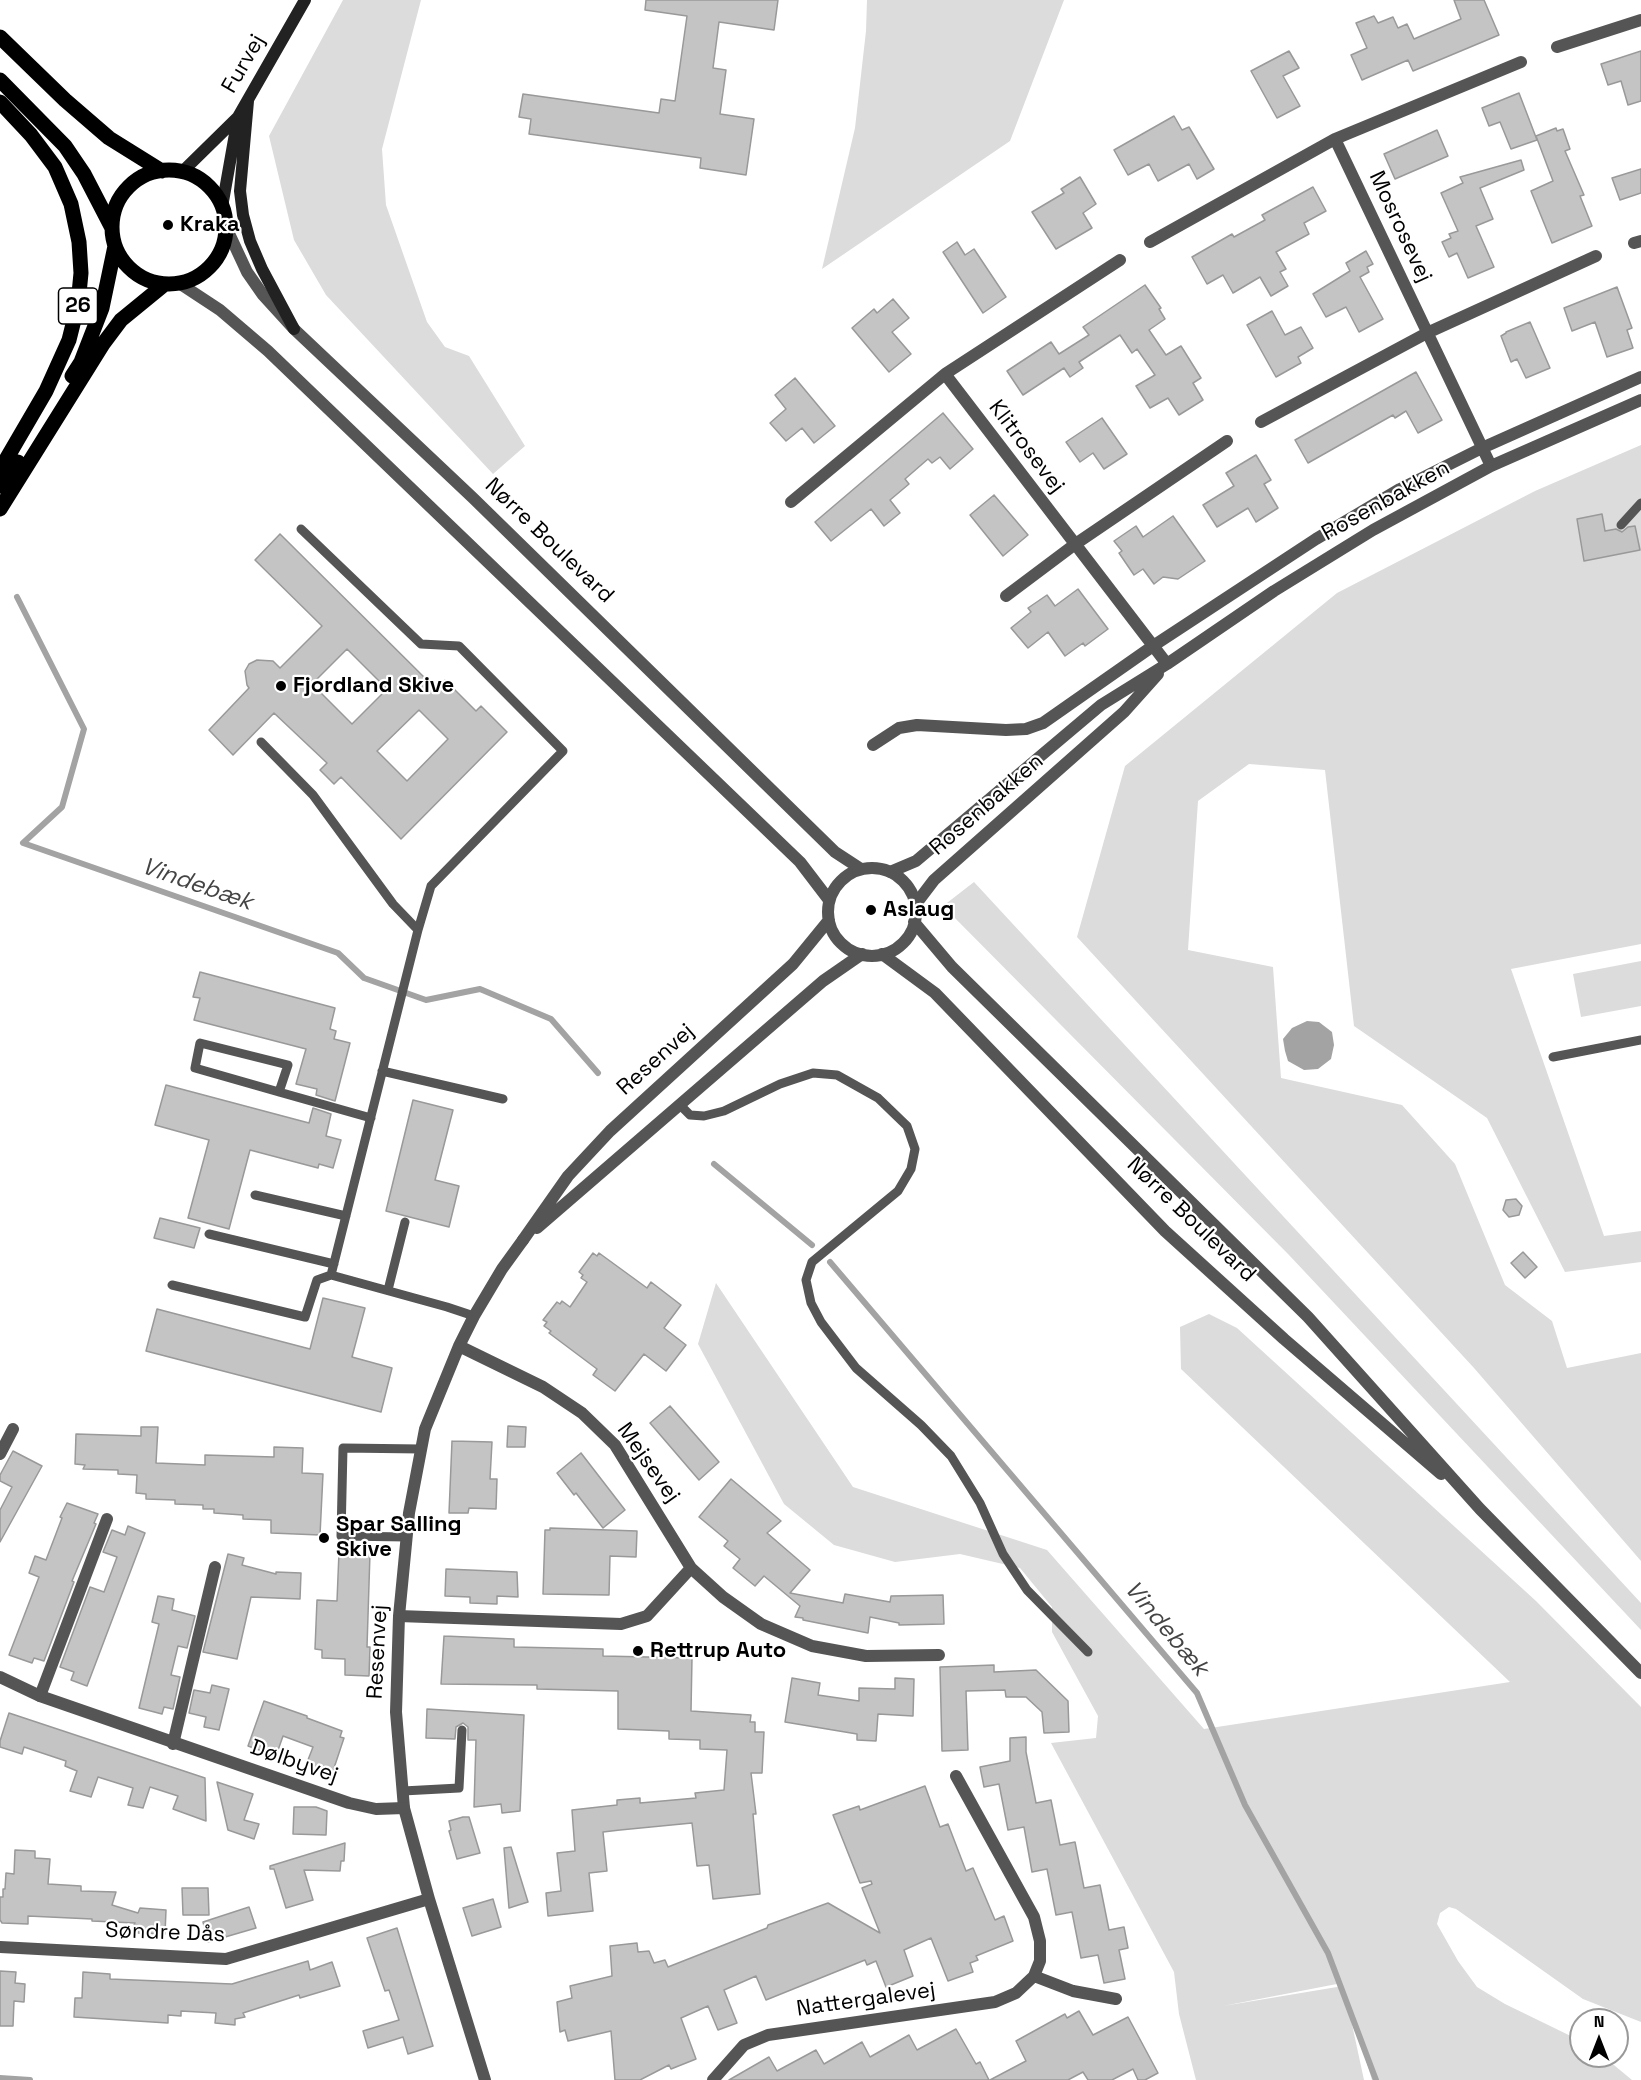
<!DOCTYPE html>
<meta charset="utf-8">
<style>
body{margin:0}
#map{position:relative;width:1641px;height:2080px;overflow:hidden;background:#fff;font-family:"Space Grotesk",sans-serif}
canvas{display:block}
.north{position:absolute;left:1569px;top:2008px;width:60px;height:60px;box-sizing:border-box;background:#fff;border:2px solid #999;border-radius:50%;rotate:0deg;font-size:16px;font-weight:700;line-height:24px;text-align:center;color:#000}
.north::after{content:'';display:block;margin:auto;width:21px;height:27px;background:#000;clip-path:polygon(50% 0,100% 100%,50% 72%,0 100%)}
</style>
<div id="map">
<canvas width="1641" height="2080"></canvas>
<div class="north">N</div>
</div>
<script>
const ctx = document.querySelector('canvas').getContext('2d');
ctx.lineJoin = 'round';
function paint(path, color) {
  ctx.fillStyle = color;
  ctx.fill(path, 'evenodd');
}
function toPath(rows) {
  const path = new Path2D();
  for (const r of rows) {
    if (r.length === 3) {
      path.moveTo(r[0] + r[2], r[1]);
      path.arc(r[0], r[1], r[2], 0, 2 * Math.PI);
      continue;
    }
    path.moveTo(r[0], r[1]);
    for (let i = 2; i < r.length; i += 2) path.lineTo(r[i], r[i + 1]);
  }
  return path;
}
function trace(path, color, width, dash) {
  ctx.strokeStyle = color;
  ctx.lineWidth = width;
  ctx.lineCap = dash ? 'butt' : 'round';
  ctx.setLineDash(dash || []);
  ctx.stroke(path);
}
function drawText(font, color, halo, rows, align = 'center') {
  ctx.font = font + ' "Space Grotesk",sans-serif';
  ctx.lineWidth = 4.5;
  ctx.setLineDash([]);
  ctx.textBaseline = 'middle';
  ctx.strokeStyle = halo;
  ctx.fillStyle = color;
  for (const [text, x, y, turn = 0] of rows) {
    ctx.save();
    ctx.translate(x, y);
    ctx.rotate((+turn || 0) * Math.PI / 180);
    ctx.textAlign = isNaN(turn) ? turn : align;
    if (halo) ctx.strokeText(text, 0, 0);
    ctx.fillText(text, 0, 0);
    ctx.restore();
  }
}
paint(toPath([
 [343,0,421,0,382,149,386,205,427,322,445,347,469,356,525,446,493,474,326,295,294,240,269,136],
 [867,0,1064,0,1010,141,822,269,855,128,866,31],
 [1641,445,1641,944,1511,969,1604,1236,1641,1231,1641,1262,1565,1272,1487,1118,1354,1026,1325,770,1249,764,1198,801,1188,950,1273,967,1281,1078,1402,1105,1455,1164,1505,1285,1552,1321,1567,1368,1641,1353,1641,1561,1474,1368,1077,937,1125,766,1337,593,1535,491],
 [974,882,1641,1603,1641,1630,1289,1255,943,906],
 [1641,961,1641,1006,1581,1017,1573,974],
 [716,1283,853,1487,1047,1550,1204,1729,1510,1682,1181,1369,1180,1327,1209,1314,1237,1328,1536,1601,1641,1707,1641,2022,1583,1999,1456,1909,1449,1907,1440,1913,1437,1924,1458,1961,1477,1987,1505,2004,1581,2041,1581,2056,1603,2056,1632,2080,1372,2080,1345,1992,1364,2080,1196,2080,1179,2014,1174,1972,1051,1743,1096,1738,1098,1716,1052,1632,1052,1607,1020,1568,960,1554,895,1562,834,1545,784,1504,698,1344],
 [1342,1983,1343,1986,1223,2006]
]), '#dcdcdc');
paint(toPath([
 [1307,1021,1319,1022,1332,1032,1334,1045,1331,1059,1318,1069,1304,1070,1288,1061,1285,1051,1283,1039,1292,1028]
]), '#a3a3a3');
trace(toPath([
 [17,597,84,729,62,807,23,843,338,953,364,978,426,1000,480,989,551,1019,598,1073],
 [714,1164,812,1245],
 [830,1262,1197,1693,1245,1805,1328,1953,1376,2080],
 [0,2078,30,2080]
]), '#a3a3a3', 6);
const building = toPath([
 [646,0,778,0,774,30,719,22,713,68,726,70,720,114,754,119,746,175,700,168,701,158,529,134,531,119,519,117,523,94,659,113,661,99,675,101,687,16,645,10,646,0],
 [1454,0,1484,0,1499,35,1413,71,1408,60,1362,80,1351,55,1367,48,1356,23,1374,16,1378,23,1393,17,1398,28,1407,24,1414,39,1461,19,1454,0],
 [1289,51,1299,68,1283,76,1300,106,1277,118,1251,71,1289,51],
 [1641,51,1641,101,1628,105,1621,81,1608,85,1601,64,1641,51],
 [1519,93,1537,140,1511,149,1500,122,1489,126,1482,108,1519,93],
 [1174,116,1182,130,1189,127,1214,169,1197,179,1189,164,1158,181,1149,164,1128,175,1114,150,1174,116],
 [1556,128,1557,131,1563,129,1570,149,1565,151,1584,195,1580,196,1592,226,1552,243,1531,191,1553,181,1536,136,1556,128],
 [1437,130,1448,156,1395,179,1384,154,1437,130],
 [1521,160,1524,170,1480,188,1493,219,1476,226,1494,267,1468,278,1457,253,1449,257,1442,242,1451,238,1449,234,1458,231,1441,193,1463,183,1460,177,1521,160],
 [1641,169,1641,193,1620,200,1612,178,1641,169],
 [1080,177,1096,204,1083,213,1092,228,1056,249,1032,212,1064,193,1061,189,1080,177],
 [1313,187,1326,211,1304,223,1309,234,1276,252,1286,269,1280,272,1288,286,1271,296,1260,277,1233,293,1223,275,1207,284,1192,257,1232,234,1234,237,1265,220,1262,215,1313,187],
 [957,242,965,255,974,249,1006,297,983,313,943,252,957,242],
 [1366,251,1373,264,1367,267,1369,272,1360,277,1383,319,1359,332,1346,307,1326,317,1313,294,1350,271,1346,263,1366,251],
 [1145,285,1161,308,1159,309,1165,319,1149,330,1166,355,1181,346,1201,378,1193,383,1203,400,1179,415,1168,398,1150,408,1136,386,1155,375,1137,349,1132,353,1120,335,1079,362,1083,368,1070,377,1064,368,1023,395,1007,371,1051,342,1059,354,1089,335,1083,327,1145,285],
 [1617,287,1632,328,1627,330,1633,348,1607,357,1595,322,1572,331,1564,308,1617,287],
 [893,299,909,318,892,332,911,354,889,372,852,328,874,309,877,313,893,299],
 [1272,311,1285,335,1301,327,1313,348,1298,357,1301,363,1276,377,1247,325,1272,311],
 [1530,322,1550,368,1526,378,1517,359,1511,362,1501,336,1506,333,1506,332,1530,322],
 [1416,372,1442,420,1418,433,1406,411,1395,418,1393,415,1308,463,1295,440,1416,372],
 [795,378,835,426,814,443,802,428,786,441,770,423,786,409,775,395,795,378],
 [943,413,973,449,950,469,940,457,932,463,928,459,905,479,909,484,890,500,900,513,884,526,871,509,831,541,815,522,943,413],
 [1102,418,1127,454,1104,469,1093,453,1080,462,1066,442,1102,418],
 [1256,455,1271,480,1264,484,1278,508,1256,522,1248,508,1217,527,1203,505,1234,486,1226,473,1256,455],
 [994,495,1028,535,1003,556,970,515,994,495],
 [1602,514,1605,531,1616,529,1622,532,1628,527,1635,526,1640,550,1584,561,1577,519,1602,514],
 [1173,516,1205,561,1178,579,1163,577,1154,584,1143,569,1134,575,1119,553,1122,551,1114,541,1136,526,1143,537,1173,516],
 [280,534,436,689,445,680,476,711,481,706,507,732,401,839,341,777,334,784,320,770,327,763,274,713,233,755,209,730,249,688,247,685,245,671,249,664,257,660,273,661,280,668,322,626,255,560,280,534],
 [347,649,387,689,352,724,312,684,347,649],
 [419,710,448,739,407,781,377,751,419,710],
 [1078,589,1108,629,1085,646,1083,643,1065,656,1048,632,1028,648,1011,628,1031,612,1028,608,1047,595,1055,606,1078,589],
 [200,972,335,1008,330,1029,336,1031,334,1039,350,1043,335,1101,316,1095,317,1089,296,1084,306,1049,194,1020,200,998,193,997,200,972],
 [166,1085,309,1123,313,1108,331,1114,326,1136,341,1140,333,1168,319,1164,318,1168,250,1150,229,1229,188,1218,209,1140,155,1125,166,1085],
 [413,1100,453,1110,435,1180,459,1186,449,1227,386,1211,413,1100],
 [1516,1199,1522,1206,1519,1215,1509,1217,1503,1210,1506,1200,1516,1199],
 [160,1218,200,1228,194,1248,154,1238,160,1218],
 [1523,1252,1537,1267,1525,1278,1511,1263,1523,1252],
 [593,1253,597,1256,599,1253,647,1288,651,1282,681,1305,664,1328,686,1345,666,1371,644,1354,615,1391,593,1375,597,1369,549,1333,551,1331,544,1326,547,1322,543,1320,557,1302,560,1304,562,1301,570,1307,587,1282,581,1278,583,1275,579,1272,593,1253],
 [323,1298,365,1308,352,1357,392,1368,381,1412,146,1351,157,1309,310,1349,323,1298],
 [670,1406,719,1462,699,1480,650,1423,670,1406],
 [508,1426,526,1427,525,1447,507,1447,508,1426],
 [141,1427,158,1427,156,1463,205,1465,205,1455,274,1457,274,1447,303,1448,302,1473,323,1474,320,1535,271,1533,271,1520,243,1519,243,1515,214,1513,214,1509,203,1509,203,1505,175,1504,175,1500,146,1499,146,1494,136,1493,137,1475,118,1474,118,1470,83,1469,85,1465,75,1464,76,1434,141,1436,141,1427],
 [452,1441,492,1442,490,1479,497,1479,496,1509,469,1508,468,1513,449,1513,452,1441],
 [13,1451,42,1466,0,1542,0,1510,12,1487,0,1481,0,1475,13,1451],
 [581,1453,625,1510,603,1528,576,1493,574,1495,557,1473,581,1453],
 [731,1479,781,1521,767,1533,810,1570,790,1593,843,1603,845,1594,890,1602,891,1596,943,1595,944,1624,899,1625,899,1623,870,1617,868,1633,803,1620,803,1618,795,1617,800,1606,764,1576,755,1586,733,1568,740,1559,724,1546,728,1541,699,1517,731,1479],
 [67,1503,98,1514,94,1523,96,1524,72,1581,74,1582,44,1661,34,1658,32,1663,9,1655,39,1577,29,1573,35,1556,46,1560,62,1518,60,1517,67,1503],
 [128,1526,145,1533,87,1686,71,1680,74,1672,60,1667,90,1587,104,1592,117,1557,103,1552,112,1530,125,1535,128,1526],
 [550,1528,637,1531,636,1557,610,1556,609,1595,543,1594,545,1530,550,1530,550,1528],
 [339,1552,370,1553,367,1647,370,1647,369,1676,345,1675,345,1659,322,1658,322,1650,315,1649,317,1600,337,1601,339,1552],
 [228,1554,244,1558,242,1565,276,1574,276,1572,301,1573,300,1599,251,1597,237,1659,203,1652,228,1554],
 [446,1569,517,1572,518,1597,497,1596,497,1604,470,1603,470,1597,445,1596,446,1569],
 [158,1596,174,1599,172,1610,195,1616,187,1648,178,1646,171,1675,180,1677,173,1709,164,1707,162,1714,139,1708,159,1624,152,1622,158,1596],
 [444,1636,514,1639,514,1647,603,1649,603,1656,692,1658,691,1711,751,1715,750,1722,755,1722,755,1732,764,1732,762,1773,751,1773,756,1814,753,1814,760,1894,713,1899,709,1865,697,1866,692,1823,620,1830,603,1832,607,1871,589,1873,593,1911,548,1916,546,1893,561,1891,557,1853,575,1851,572,1810,617,1805,617,1800,640,1798,640,1803,696,1798,695,1793,724,1790,727,1750,700,1749,700,1740,669,1739,669,1731,618,1729,618,1691,537,1689,537,1685,441,1684,444,1636],
 [994,1665,994,1672,1036,1670,1068,1701,1069,1732,1044,1733,1042,1712,1026,1697,1006,1697,1005,1690,966,1691,968,1750,942,1751,940,1667,994,1665],
 [792,1678,820,1683,818,1695,859,1701,859,1688,895,1689,895,1678,914,1679,913,1716,878,1714,876,1741,857,1740,857,1734,785,1722,792,1678],
 [212,1685,229,1689,219,1730,204,1727,206,1717,189,1713,194,1690,210,1693,212,1685],
 [264,1701,307,1716,307,1718,342,1731,340,1737,344,1738,332,1774,306,1765,313,1747,283,1736,276,1756,248,1746,264,1701],
 [427,1709,524,1715,520,1811,502,1813,501,1804,474,1807,476,1740,468,1740,468,1727,463,1723,456,1727,455,1739,426,1738,427,1709],
 [9,1713,205,1778,206,1821,173,1809,178,1796,150,1787,143,1808,128,1805,133,1788,98,1777,91,1797,70,1791,77,1771,65,1766,66,1761,24,1747,22,1754,0,1747,0,1741,9,1713],
 [1026,1737,1026,1752,1036,1803,1051,1800,1060,1845,1075,1842,1084,1888,1100,1885,1109,1930,1124,1927,1128,1948,1119,1950,1125,1979,1104,1983,1098,1955,1081,1958,1072,1912,1056,1915,1047,1869,1032,1872,1024,1827,1008,1830,999,1784,984,1787,980,1767,1010,1761,1010,1738,1026,1737],
 [217,1782,253,1794,244,1820,259,1824,254,1839,228,1830,217,1782],
 [925,1786,940,1827,948,1824,966,1871,973,1868,995,1920,1004,1916,1013,1941,976,1956,978,1960,970,1963,973,1972,948,1981,931,1938,904,1950,913,1976,886,1987,876,1961,867,1965,865,1960,766,2000,756,1976,724,1990,737,2023,718,2030,708,2006,681,2018,696,2059,671,2069,669,2065,640,2080,615,2080,611,2031,568,2041,565,2030,560,2032,557,2002,572,1998,570,1986,612,1976,610,1946,637,1943,638,1952,649,1951,654,1963,665,1960,668,1967,767,1928,768,1925,828,1903,880,1933,862,1888,872,1884,871,1881,860,1883,833,1815,859,1806,860,1810,925,1786],
 [294,1807,316,1807,327,1811,326,1835,293,1834,294,1807],
 [463,1817,469,1817,480,1853,457,1859,449,1831,451,1830,449,1821,463,1817],
 [345,1843,344,1861,341,1861,340,1871,304,1870,313,1900,286,1908,274,1869,270,1869,270,1866,345,1843],
 [511,1847,528,1902,509,1908,504,1848,511,1847],
 [15,1850,35,1851,35,1858,50,1859,48,1884,81,1886,81,1891,116,1892,112,1905,138,1913,140,1908,166,1910,165,1934,138,1933,138,1927,133,1927,135,1923,92,1921,92,1919,28,1916,28,1924,2,1923,0,1920,0,1897,3,1897,3,1889,5,1889,6,1873,14,1874,15,1850],
 [182,1888,208,1888,209,1915,183,1915,182,1888],
 [493,1899,501,1927,472,1936,463,1908,493,1899],
 [249,1907,256,1928,208,1942,203,1922,249,1907],
 [397,1928,433,2046,408,2054,403,2037,368,2048,363,2031,399,2020,389,1990,385,1991,367,1938,397,1928],
 [308,1961,310,1970,332,1962,340,1986,300,1998,299,1995,243,2013,245,2017,235,2019,235,2025,215,2023,216,2013,181,2011,181,2016,168,2015,168,2023,74,2017,75,1998,82,1998,83,1972,110,1974,110,1979,232,1984,308,1961],
 [0,1971,16,1972,15,1983,25,1984,24,2002,14,2001,13,2026,0,2026,0,1971],
 [1079,2011,1093,2035,1128,2017,1158,2073,1145,2080,1138,2080,1133,2069,1112,2080,1088,2080,1083,2072,1068,2080,990,2080,1026,2061,1016,2041,1065,2014,1067,2018,1079,2011],
 [956,2029,976,2064,980,2062,989,2080,729,2080,769,2057,777,2071,816,2050,824,2064,862,2042,870,2057,909,2035,917,2050,956,2029]
]);
paint(building, '#c4c4c4');
trace(building, '#999', 1.5);
trace(toPath([
 [1621,525,1641,503],
 [301,529,421,644,459,646,563,751,431,886,418,930,331,1275,447,1307,474,1316],
 [261,742,313,795,393,904,418,930],
 [1553,1057,1641,1040],
 [382,1071,503,1099],
 [279,1092,288,1065,200,1043,195,1068,279,1092,371,1118],
 [680,1105,690,1115,704,1116,724,1111,780,1084,813,1073,837,1075,878,1098,907,1126,915,1149,911,1169,898,1191,812,1262,806,1280,811,1303,821,1322,856,1368,921,1425,951,1456,980,1503,1003,1554,1027,1590,1088,1652],
 [255,1195,346,1216],
 [209,1234,334,1264],
 [172,1285,305,1317,317,1280,331,1275],
 [388,1290,405,1222],
 [407,1537,341,1536,343,1448,421,1449],
 [403,1791,459,1788,462,1730]
]), '#555', 9);
trace(toPath([
 [1557,47,1641,20],
 [1335,139,1491,466],
 [1150,242,1335,139,1521,62],
 [1634,243,1641,241],
 [945,374,1120,260],
 [1261,422,1427,333,1596,256],
 [791,502,945,374,1167,664],
 [1006,596,1074,545,1227,441],
 [873,745,899,728,917,725,1006,730,1026,729,1043,723,1153,646,1316,539,1400,489,1482,448,1641,377],
 [890,872,916,861,1101,705,1167,664,1274,591,1373,530,1491,466,1641,400],
 [915,905,934,880,1124,712,1158,674],
 [459,1346,543,1387,582,1413,615,1445,691,1568,723,1597,761,1624,812,1646,866,1656,939,1655],
 [0,1454,13,1429],
 [399,1616,621,1624,647,1616,691,1568],
 [40,1696,107,1519],
 [173,1744,215,1567],
 [0,1947,226,1959,429,1899],
 [1034,1976,1073,1991,1116,1999],
 [485,2080,429,1899,404,1808,396,1712,399,1616,409,1513,425,1429,459,1346,474,1316,502,1269,523,1240],
 [713,2080,744,2045,768,2035,995,2002,1016,1993,1034,1976,1040,1961,1040,1941,1034,1917,956,1776]
]), '#555', 12);
trace(toPath([
 [226,227,247,272,263,295,294,329,473,498,835,852,861,869],
 [179,283,220,310,268,351,800,862,829,900],
 [872,912,44],
 [914,922,952,967,1308,1317,1480,1509,1641,1673],
 [882,954,935,993,1165,1231,1284,1339,1441,1474],
 [537,1228,823,981,862,954],
 [523,1240,568,1176,610,1131,793,964,829,920],
 [0,1677,40,1696,349,1803,376,1809,404,1808]
]), '#555', 12);
trace(toPath([
 [248,101,240,191,243,215,250,241,262,269,294,329],
 [182,172,238,117,305,0],
 [222,207,238,117]
]), '#222', 12);
trace(toPath([
 [0,37,65,100,109,138,162,171],
 [0,80,65,146,84,174,112,228],
 [0,102,31,135,55,167,71,204,79,242,81,273,78,304,69,340,46,391,0,470],
 [169,227,57],
 [72,376,81,362,102,308,115,246],
 [0,486,18,462],
 [0,509,103,344,121,320,165,284]
]), '#000', 15);
for (const [x, y, r, color] of [
 [168,225,6,"#000"],
 [281,686,6,"#000"],
 [871,910,6,"#000"],
 [324,1538,6,"#000"],
 [638,1651,6,"#000"]
]) {
  const dot = new Path2D();
  dot.arc(x, y, r, 0, 2 * Math.PI);
  ctx.fillStyle = color;
  ctx.fill(dot);
  trace(dot, '#fff', 2);
}
for (const [x, y, w] of [
 [78,306,39]
]) {
  const box = new Path2D();
  box.roundRect(x - w / 2, y - 18, w, 36, 4.5);
  ctx.fillStyle = '#fff';
  ctx.fill(box);
  trace(box, '#000', 1.5);
}
drawText('bold 21px', '#000', null, [
 ["26",78,306]
]);
drawText('22px', '#000', '#fff', [
 ["Furvej",244,64,-60],
 ["Mosrosevej",1400,227,65],
 ["Klitrosevej",1026,447,53],
 ["Rosenbakken",1386,501,-29],
 ["Nørre Boulevard",549,541,44],
 ["Rosenbakken",987,805,-41],
 ["Resenvej",656,1060,-42],
 ["Nørre Boulevard",1191,1220,44],
 ["Mejsevej",648,1463,55],
 ["Resenvej",378,1652,-87],
 ["Dølbyvej",294,1762,19],
 ["Søndre Dås",165,1933,2],
 ["Nattergalevej",866,2000,-8]
]);
drawText('bold 22px', '#000', '#fff', [
 ["Kraka",180,225],
 ["Fjordland Skive",293,686],
 ["Aslaug",883,910],
 ["Spar Salling",336,1525],
 ["Skive",336,1550],
 ["Rettrup Auto",650,1651]
], 'left');
drawText('italic 24px', '#444', '#fff', [
 ["Vindebæk",197,885,19],
 ["Vindebæk",1166,1629,50]
]);
</script>
